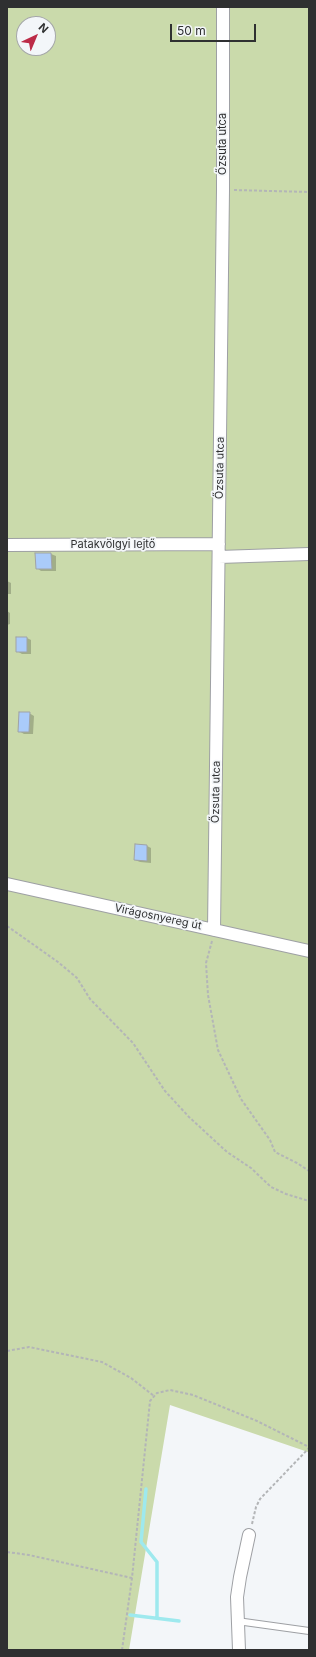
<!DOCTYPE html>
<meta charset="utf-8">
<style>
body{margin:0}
#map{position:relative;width:316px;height:1657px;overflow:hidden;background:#f3f6f9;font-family:Inter,sans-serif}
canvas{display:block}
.frame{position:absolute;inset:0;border:8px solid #2f3031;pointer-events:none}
.north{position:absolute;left:16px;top:16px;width:40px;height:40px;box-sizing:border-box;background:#f3f6f9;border:1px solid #a5a7a9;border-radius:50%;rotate:44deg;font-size:11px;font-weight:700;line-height:16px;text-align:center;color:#2f3031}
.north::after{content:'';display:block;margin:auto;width:14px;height:18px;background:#bc2b47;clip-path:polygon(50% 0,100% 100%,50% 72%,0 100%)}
.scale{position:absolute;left:170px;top:24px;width:86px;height:18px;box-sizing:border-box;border:2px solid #2f3031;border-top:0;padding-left:5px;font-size:12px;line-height:14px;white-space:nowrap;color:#2f3031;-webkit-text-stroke:3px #f3f6f9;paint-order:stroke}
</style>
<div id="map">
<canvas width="316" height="1657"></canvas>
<div class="frame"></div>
<div class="north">N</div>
<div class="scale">50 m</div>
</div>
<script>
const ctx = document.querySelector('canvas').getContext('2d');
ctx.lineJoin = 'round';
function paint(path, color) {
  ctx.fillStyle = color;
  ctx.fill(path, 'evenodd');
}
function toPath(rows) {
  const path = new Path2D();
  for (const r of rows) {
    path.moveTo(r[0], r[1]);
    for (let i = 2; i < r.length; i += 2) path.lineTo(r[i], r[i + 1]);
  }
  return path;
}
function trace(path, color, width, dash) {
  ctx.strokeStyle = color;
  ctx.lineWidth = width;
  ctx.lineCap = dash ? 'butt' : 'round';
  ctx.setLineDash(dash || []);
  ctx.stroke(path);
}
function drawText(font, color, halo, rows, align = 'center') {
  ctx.font = font + ' Inter,sans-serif';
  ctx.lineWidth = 3.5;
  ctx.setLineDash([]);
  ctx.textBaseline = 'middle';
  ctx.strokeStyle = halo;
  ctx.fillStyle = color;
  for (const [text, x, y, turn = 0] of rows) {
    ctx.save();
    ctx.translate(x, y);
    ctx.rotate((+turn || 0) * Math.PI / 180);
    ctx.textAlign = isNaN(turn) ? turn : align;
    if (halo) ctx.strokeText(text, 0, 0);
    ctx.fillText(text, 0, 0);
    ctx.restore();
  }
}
paint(toPath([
 [7,7,309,7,309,1455,308,1452,170,1405,129,1650,7,1650],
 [24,24,48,24,48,48,24,48]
]), '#cadaab');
paint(toPath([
 [36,554,51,554,56,556,56,571,41,571,37,568],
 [7,581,11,583,11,594,7,594],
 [7,611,10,613,10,624,7,625],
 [27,638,31,640,31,654,22,654,17,651],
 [29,713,34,716,33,734,24,734,19,731],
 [147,846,151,848,151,863,140,862,135,860]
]), '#0003');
trace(toPath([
 [146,1489,141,1542,157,1562,157,1618],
 [130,1615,179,1621]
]), '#9ee9ee', 3.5);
const building = toPath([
 [35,553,51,553,52,569,36,569,35,553],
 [16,637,27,637,27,652,16,652,16,637],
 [19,712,30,712,29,732,18,732,19,712],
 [135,844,147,845,147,861,134,860,135,844]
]);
paint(building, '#aacbfa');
trace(building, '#a0a3a6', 1);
const lane = toPath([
 [237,1621,309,1631]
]);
const street = toPath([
 [7,545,219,544],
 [219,557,309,554],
 [7,884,309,951],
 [214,930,223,190,223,7],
 [239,1650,237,1597,240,1577,249,1535]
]);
trace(lane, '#9ea0a4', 8);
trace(street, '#9ea0a4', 14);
trace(toPath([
 [234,190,309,192],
 [7,926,58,962,77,978,90,999,133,1043,165,1091,189,1117,227,1152,251,1168,271,1187,286,1194,309,1201],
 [212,941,206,963,208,995,218,1050,241,1099,270,1140,275,1152,297,1163,309,1171],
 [7,1351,29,1347,102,1362,131,1378,154,1396],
 [252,1524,256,1507,260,1499,309,1448],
 [7,1552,29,1555,132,1578],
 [122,1650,132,1578,150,1401,157,1393,170,1390,193,1395,257,1421,309,1447]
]), '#b3b5b7', 2, [3, 2]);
trace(lane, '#fff', 6);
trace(street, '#fff', 12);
drawText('11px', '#2f3031', '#f3f6f9', [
 ["Őzsuta utca",223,144,-90],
 ["Őzsuta utca",220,468,-89],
 ["Patakvölgyi lejtő",113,545],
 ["Őzsuta utca",216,792,-89],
 ["Virágosnyereg út",158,917,12]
]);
</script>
